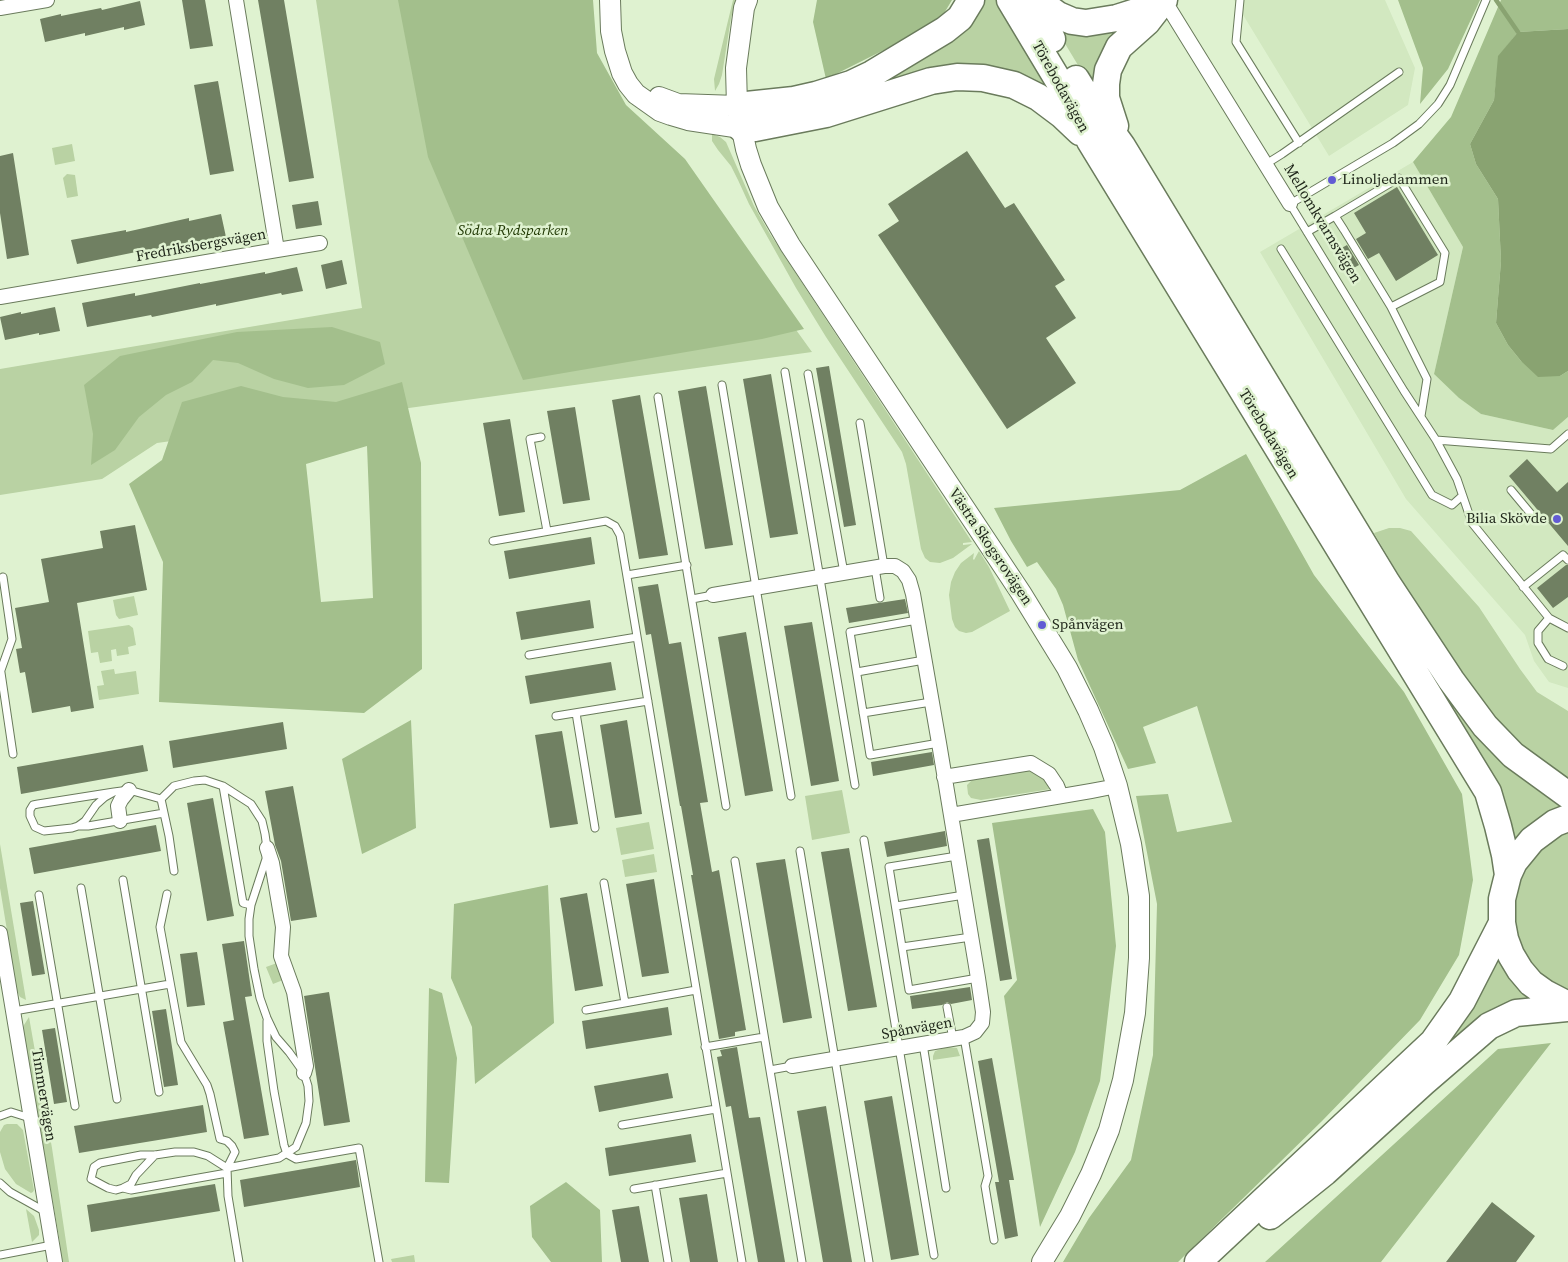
<!DOCTYPE html>
<meta charset="utf-8">
<style>
body{margin:0}
canvas{display:block;background:#dff2d0}
</style>
<canvas width="1568" height="1262"></canvas>
<script>
const ctx = document.querySelector('canvas').getContext('2d');
ctx.lineJoin = 'round';
function paint(path, color) {
  ctx.fillStyle = color;
  ctx.fill(path, 'evenodd');
}
function toPath(rows) {
  const path = new Path2D();
  for (const r of rows) {
    path.moveTo(r[0], r[1]);
    for (let i = 2; i < r.length; i += 2) path.lineTo(r[i], r[i + 1]);
  }
  return path;
}
function trace(path, color, width, dash) {
  ctx.strokeStyle = color;
  ctx.lineWidth = width;
  ctx.lineCap = dash ? 'butt' : 'round';
  ctx.setLineDash(dash || []);
  ctx.stroke(path);
}
function drawText(font, color, halo, rows, align = 'center') {
  ctx.font = font + ' "Source Serif 4",serif';
  ctx.lineWidth = 5;
  ctx.setLineDash([]);
  ctx.textBaseline = 'middle';
  ctx.strokeStyle = halo;
  ctx.fillStyle = color;
  for (const [text, x, y, turn = 0] of rows) {
    ctx.save();
    ctx.translate(x, y);
    ctx.rotate((+turn || 0) * Math.PI / 180);
    ctx.textAlign = isNaN(turn) ? turn : align;
    if (halo) ctx.strokeText(text, 0, 0);
    ctx.fillText(text, 0, 0);
    ctx.restore();
  }
}
paint(toPath([
 [1234,0,1385,0,1415,68,1408,105,1329,156],
 [1413,162,1463,247,1434,374,1459,398,1481,414,1553,430,1568,417,1568,688,1549,682,1534,661,1525,635,1406,499,1260,252]
]), '#d2e8c0');
paint(toPath([
 [316,0,580,0,603,95,665,148,812,352,157,443,102,479,0,495,0,369,362,308],
 [733,0,736,0,731,18,722,75,719,84,715,91,714,79],
 [979,0,998,0,1055,94,1008,77,846,102],
 [1124,24,1096,95,1058,32,1062,27],
 [712,134,720,137,726,142,754,206,770,234,972,542,963,543,963,545,972,544,953,558,940,563,930,562,925,558,921,549,906,464,902,452,826,337,796,288,749,204,738,180,731,166,718,150,712,141],
 [72,144,75,161,55,165,52,148],
 [67,174,75,175,78,196,67,198,63,178],
 [1389,528,1400,528,1411,531,1479,607,1520,669,1537,692,1568,711,1568,782,1520,748,1468,683,1429,626,1374,533],
 [979,551,989,567,1010,611,972,632,966,633,959,631,955,627,952,619,949,595,951,582,955,572,961,563,974,553,973,559,974,560],
 [134,596,138,615,119,619,116,615,113,600],
 [129,625,133,628,136,645,128,647,129,654,117,656,116,649,111,650,112,661,100,663,98,652,91,653,88,631],
 [114,669,115,674,136,671,139,694,99,700,97,686,104,685,101,671],
 [1456,709,1490,752,1492,751,1511,770,1534,787,1568,805,1516,849,1451,713],
 [1030,769,1048,782,1051,789,981,800,971,798,968,794,967,785,973,779],
 [842,790,850,833,812,840,805,796],
 [649,822,654,849,621,855,616,828],
 [1568,827,1568,997,1544,984,1512,936,1515,877,1554,833],
 [0,844,26,1000,20,997,17,991,0,888],
 [654,854,657,872,625,877,622,860],
 [1495,945,1536,996,1428,1059],
 [277,963,283,980,273,984,266,967],
 [29,1017,52,1148,69,1262,61,1262,60,1243,23,1031,24,1025],
 [947,1047,957,1048,960,1056,933,1060,933,1056,935,1051],
 [7,1124,17,1124,23,1130,34,1190,33,1192,31,1193,16,1184,5,1169,0,1152,0,1132,4,1125],
 [26,1209,34,1216,39,1230,39,1235,32,1242],
 [414,1255,415,1262,392,1262,391,1259]
]), '#b9d2a3');
paint(toPath([
 [398,0,593,0,597,53,626,105,685,159,804,329,762,339,523,380,428,157],
 [817,0,952,0,943,15,886,49,826,79,813,22],
 [1398,0,1480,0,1448,69,1420,104,1423,68],
 [1501,0,1568,0,1568,29,1518,32,1499,56,1494,100,1470,144,1476,164,1498,199,1501,261,1496,323,1508,345,1521,361,1560,376,1568,371,1568,417,1553,430,1481,414,1459,398,1434,374,1463,247,1413,162,1451,117],
 [332,327,380,342,385,364,344,385,308,388,274,379,238,363,213,360,192,382,166,395,139,417,115,450,91,465,93,434,84,385,120,356,237,332],
 [402,382,421,463,422,669,364,713,159,702,163,562,129,484,162,460,182,402,241,386,283,397,336,402],
 [367,446,373,598,321,602,306,464],
 [1246,454,1314,575,1404,692,1462,794,1473,880,1459,955,1420,1020,1322,1121,1178,1262,1063,1262,1089,1218,1131,1160,1153,1055,1157,904,1136,796,1168,794,1177,832,1232,822,1197,706,1143,727,1156,763,1128,769,1078,660,1063,605,1056,589,1037,562,1027,567,1011,541,994,508,1180,490],
 [411,720,416,828,362,854,342,759],
 [1093,809,1105,832,1116,946,1100,1081,1075,1152,1040,1227,1004,996,1017,980,992,823],
 [548,885,554,1023,475,1084,472,1027,451,978,454,904],
 [429,988,442,993,457,1058,449,1183,425,1182],
 [1551,1043,1381,1262,1265,1262,1498,1049],
 [566,1182,600,1210,602,1262,551,1262,532,1237,530,1206]
]), '#a3bf8c');
paint(toPath([
 [1568,29,1568,371,1560,376,1538,377,1521,361,1508,345,1496,323,1501,261,1498,199,1476,164,1470,144,1494,100,1498,56,1518,32]
]), '#89a371');
trace(toPath([
 [1496,0,1518,32]
]), '#89a371', 4.5);
paint(toPath([
 [182,0,205,0,213,46,190,49],
 [258,0,284,0,314,178,289,182],
 [140,1,145,25,124,30,124,27,85,36,85,33,45,42,40,19,61,14,61,16,101,8,102,10],
 [218,81,234,171,210,175,194,85],
 [967,151,1005,208,1014,203,1065,280,1055,286,1076,318,1046,338,1076,383,1007,429,878,235,899,221,888,204],
 [13,153,29,255,7,259,0,213,0,156],
 [1397,187,1438,255,1396,281,1379,253,1368,259,1356,239,1366,233,1354,213],
 [318,201,322,225,296,229,292,205],
 [221,214,226,237,205,242,205,240,142,253,141,251,77,264,71,240,126,230,126,232,189,218,189,221],
 [1347,245,1359,265,1348,271,1336,251],
 [342,260,347,284,326,289,321,265],
 [297,267,303,291,282,295,281,293,216,306,216,304,152,317,151,315,87,327,82,303,135,293,135,296,200,283,200,284,265,272,265,274],
 [55,307,60,331,39,335,39,333,5,340,0,317,21,312,21,314],
 [829,366,856,525,844,527,816,368],
 [771,374,798,534,770,538,743,379],
 [706,386,733,545,705,549,678,391],
 [640,395,668,555,639,559,612,400],
 [575,407,590,500,563,504,547,411],
 [510,419,525,512,499,516,483,423],
 [1527,459,1557,492,1568,482,1568,546,1509,476],
 [135,525,147,590,77,603,94,708,71,712,70,706,32,713,25,672,20,673,16,649,22,648,15,608,49,602,41,559,103,548,100,531],
 [591,537,595,564,509,579,504,551],
 [1566,565,1568,565,1568,597,1553,608,1537,588],
 [658,584,669,644,681,642,708,802,700,803,712,872,719,870,746,1030,735,1032,735,1036,719,1039,691,875,693,875,681,806,680,806,651,634,646,635,638,587],
 [905,599,908,613,849,623,846,608],
 [590,600,594,628,521,640,516,612],
 [812,622,839,781,811,786,784,626],
 [746,632,773,791,745,796,718,637],
 [611,662,616,690,530,704,525,676],
 [627,720,642,814,615,818,600,725],
 [283,722,287,749,173,768,169,741],
 [562,731,578,824,550,828,535,735],
 [143,745,148,771,21,794,17,767],
 [932,752,934,765,873,776,871,762],
 [293,786,317,917,291,921,281,861,275,845,265,791],
 [213,798,234,916,207,921,187,803],
 [156,825,161,851,34,874,29,848],
 [945,831,947,846,887,857,884,842],
 [989,838,1012,979,1000,981,977,840],
 [849,848,877,1007,848,1011,821,852],
 [785,859,812,1018,783,1023,756,863],
 [654,879,669,973,642,977,626,884],
 [587,893,603,986,575,991,560,898],
 [33,901,45,974,32,976,20,903],
 [244,941,252,996,245,997,269,1135,244,1139,223,1022,234,1020,222,944],
 [197,952,205,1005,187,1007,180,954],
 [970,987,972,1000,951,1004,947,1002,942,1005,912,1009,910,996],
 [329,992,350,1122,324,1126,304,996],
 [668,1007,672,1035,586,1049,582,1021],
 [166,1009,178,1085,164,1087,152,1011],
 [55,1028,67,1102,54,1104,42,1030],
 [737,1047,749,1118,760,1117,785,1262,758,1262,731,1106,726,1107,717,1057,722,1056,720,1050],
 [992,1058,1014,1180,1009,1180,1018,1236,1005,1239,995,1182,999,1182,978,1061],
 [668,1073,673,1098,599,1112,594,1086],
 [892,1096,919,1255,891,1260,864,1101],
 [203,1105,207,1132,79,1153,74,1126],
 [826,1106,843,1209,852,1262,823,1262,797,1111],
 [691,1134,696,1162,609,1176,605,1148],
 [356,1160,360,1187,244,1207,240,1180],
 [215,1184,220,1211,91,1232,87,1205],
 [707,1194,718,1262,690,1262,679,1198],
 [1492,1202,1535,1236,1516,1262,1446,1262],
 [639,1206,649,1262,621,1262,612,1210]
]), '#708062');
const lane = toPath([
 [1240,0,1236,42,1299,143],
 [1486,0,1450,85,1438,104,1419,124,1393,143,1290,204,1404,391,1436,440,1457,479,1472,523,1549,618,1568,628],
 [1266,164,1282,154,1399,72],
 [1335,216,1399,178,1445,253,1440,282,1391,307],
 [1307,232,1335,216,1344,230,1391,307,1427,379,1421,416],
 [1281,249,1432,495,1452,505,1462,496],
 [785,372,855,785],
 [808,374,844,573],
 [722,385,791,796],
 [658,397,726,806],
 [860,423,884,566],
 [541,437,530,439,547,531],
 [1436,440,1551,449,1568,434],
 [1511,490,1536,520],
 [493,541,606,521,615,526,620,535,742,1262],
 [875,568,880,598],
 [627,575,687,565],
 [1523,587,1563,555,1568,560],
 [692,599,713,595],
 [1549,618,1538,631,1538,643,1548,659,1563,666],
 [917,620,850,632,870,755,939,743],
 [529,655,637,637],
 [0,666,13,754],
 [1,670,12,639,3,577],
 [857,672,924,660],
 [576,713,595,828],
 [863,713,931,702],
 [556,716,648,701],
 [223,786,243,903,251,905],
 [114,792,38,804,33,805,30,810,30,816,35,827,44,831,72,828,78,826,85,821,96,805,105,797,114,792,129,790,161,799],
 [161,799,169,836,174,871],
 [78,826,88,826,164,813],
 [864,840,934,1255],
 [800,851,869,1262],
 [957,856,889,867,909,990,978,978],
 [735,861,802,1262],
 [123,880,159,1092],
 [604,883,625,1003],
 [81,888,117,1099],
 [167,894,160,927,181,1042,207,1085,210,1094,220,1139,227,1141,232,1146,235,1152,227,1168,228,1196,239,1262],
 [39,895,75,1106],
 [896,906,964,895],
 [902,947,971,937],
 [947,1007,953,1039],
 [586,1010,696,990],
 [14,1011,170,984],
 [267,1021,267,1041,274,1091,284,1145,287,1154,296,1159,359,1148,379,1262],
 [964,1037,988,1176,985,1186,994,1240],
 [923,1044,946,1188],
 [705,1047,764,1037],
 [770,1070,792,1066],
 [0,1116,11,1112,30,1118],
 [622,1125,716,1109],
 [155,1155,136,1175,131,1184,123,1188,116,1190,108,1188,91,1179,94,1167,100,1163,141,1155,155,1155,175,1152,194,1152,208,1156,227,1168,279,1158,296,1147,306,1123,309,1101,308,1086,304,1073,289,1052,276,1037,267,1018,260,998,254,969,249,936,249,919,251,905,266,859,267,848,265,834,262,821,251,804,223,786,205,780,194,781,174,786,161,799],
 [0,1183,10,1192,46,1212],
 [655,1185,668,1262],
 [123,1188,131,1190,227,1173],
 [634,1189,727,1173],
 [0,1255,52,1245]
]);
const street = toPath([
 [1164,0,1290,204],
 [0,8,47,0],
 [277,250,320,243],
 [0,297,277,250,236,0],
 [713,595,884,566,895,566,903,571,909,580,913,594,939,743,978,978,983,1012,982,1023,975,1032,964,1037,792,1066],
 [944,777,1031,763,1049,774,1057,786,1061,796],
 [951,815,1091,791,1117,786],
 [120,821,118,806,121,800,129,790],
 [267,848,272,863,283,927,281,956,294,992,306,1066,304,1073],
 [0,933,55,1262]
]);
const secondary = toPath([
 [610,0,611,31,615,51,622,73,628,84,636,94,660,111,671,115,688,120,741,128],
 [747,0,744,8,736,68,737,106,746,149,751,165,768,207,790,245,1021,593,1067,668,1088,710,1104,747,1117,786,1131,844,1139,896,1139,958,1135,1013,1123,1080,1109,1130,1091,1174,1070,1216,1042,1262],
 [659,97,678,104,737,106]
]);
const highway = toPath([
 [1010,0,1070,100,1090,141,1488,792,1498,826,1505,855,1508,875],
 [1032,0,1052,39],
 [1037,0,1058,15,1072,21,1086,23,1117,18,1139,11,1161,2],
 [1076,79,1089,100,1122,146,1387,583,1451,680,1485,726,1513,755,1568,795],
 [737,106,794,100,816,95,851,84,872,74,945,30,960,18,971,0],
 [1115,126,1106,98,1106,84,1108,70,1119,47,1147,22,1164,0],
 [741,128,755,128,826,114,931,81,957,77,983,78,1014,85,1038,97,1062,115,1080,132],
 [1568,818,1555,823,1532,840,1514,862,1508,875,1502,899,1502,923,1505,939,1511,955,1520,970,1531,983,1545,993,1568,1005],
 [1270,1216,1325,1172,1424,1082,1489,1026,1516,1013,1568,1008],
 [1198,1262,1433,1042,1462,1001,1502,923]
]);
trace(lane, '#6a7b5c', 9);
trace(street, '#6a7b5c', 16);
trace(secondary, '#6a7b5c', 22);
trace(highway, '#6a7b5c', 29);
trace(lane, '#fff', 7);
trace(street, '#fff', 14);
trace(secondary, '#fff', 20);
trace(highway, '#fff', 26);
for (const [x, y, r, color] of [
 [1332,180,5,"#625bd4"],
 [1557,519,5,"#625bd4"],
 [1042,625,5,"#625bd4"]
]) {
  const dot = new Path2D();
  dot.arc(x, y, r, 0, 2 * Math.PI);
  ctx.fillStyle = color;
  ctx.fill(dot);
  trace(dot, '#dff2d0', 2);
}
drawText('15px', '#1e2519', '#dff2d0', [
 ["Törebodavägen",1060,87,61],
 ["Mellomkvarnsvägen",1322,224,59],
 ["Fredriksbergsvägen",201,246,-10],
 ["Törebodavägen",1268,434,59],
 ["Västra Skogsrovägen",990,547,56],
 ["Spånvägen",917,1029,-10],
 ["Timmervägen",43,1095,81]
]);
drawText('15px', '#1e2519', '#dff2d0', [
 ["Linoljedammen",1342,180],
 ["Bilia Skövde",1547,519,"right"],
 ["Spånvägen",1052,625]
], 'left');
drawText('italic 15px', '#1e3600', '#dff2d0', [
 ["Södra Rydsparken",513,231]
]);
</script>
